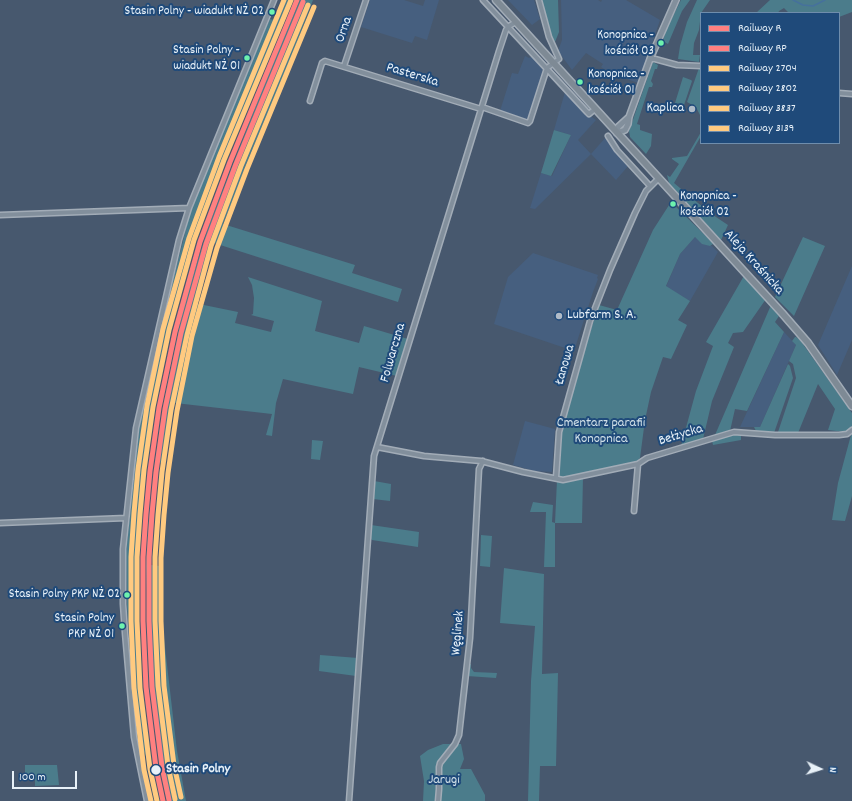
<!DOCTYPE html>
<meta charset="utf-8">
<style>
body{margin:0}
#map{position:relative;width:852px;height:801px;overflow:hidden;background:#47586e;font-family:Dekko,sans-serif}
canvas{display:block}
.legend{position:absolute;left:700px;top:12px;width:140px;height:132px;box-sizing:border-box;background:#1f4a7a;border:1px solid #6f8dac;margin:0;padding:5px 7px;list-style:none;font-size:12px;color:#e8f1f8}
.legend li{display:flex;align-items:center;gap:8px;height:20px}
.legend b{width:20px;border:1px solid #6f8dac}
.north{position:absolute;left:800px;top:749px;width:40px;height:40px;-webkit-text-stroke:3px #1f4a7a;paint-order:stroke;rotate:94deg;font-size:11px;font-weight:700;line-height:16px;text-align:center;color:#e8f1f8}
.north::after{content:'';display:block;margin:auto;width:14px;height:18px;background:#e8f1f8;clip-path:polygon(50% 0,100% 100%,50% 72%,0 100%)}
.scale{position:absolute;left:12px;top:771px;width:65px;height:18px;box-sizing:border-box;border:2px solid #e8f1f8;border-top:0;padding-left:5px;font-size:12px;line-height:14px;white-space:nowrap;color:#e8f1f8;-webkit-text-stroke:3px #1f4a7a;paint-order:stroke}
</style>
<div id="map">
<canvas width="852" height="801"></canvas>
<ul class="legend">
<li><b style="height:5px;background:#ff8080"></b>Railway R</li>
<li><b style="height:5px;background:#ff8080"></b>Railway RP</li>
<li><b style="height:5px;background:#ffca80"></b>Railway 2704</li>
<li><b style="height:5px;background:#ffca80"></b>Railway 2802</li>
<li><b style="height:5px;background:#ffca80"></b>Railway 3837</li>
<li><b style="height:5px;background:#ffca80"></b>Railway 3139</li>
</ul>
<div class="north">N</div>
<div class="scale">100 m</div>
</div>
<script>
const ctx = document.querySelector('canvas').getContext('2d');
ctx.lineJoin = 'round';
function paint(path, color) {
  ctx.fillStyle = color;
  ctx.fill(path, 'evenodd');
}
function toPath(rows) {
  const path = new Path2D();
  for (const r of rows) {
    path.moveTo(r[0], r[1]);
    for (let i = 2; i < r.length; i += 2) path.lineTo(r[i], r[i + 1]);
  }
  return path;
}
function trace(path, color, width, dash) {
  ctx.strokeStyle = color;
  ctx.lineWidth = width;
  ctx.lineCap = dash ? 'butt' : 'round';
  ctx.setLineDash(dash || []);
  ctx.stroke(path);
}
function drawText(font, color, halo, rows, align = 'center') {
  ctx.font = font + ' Dekko,sans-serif';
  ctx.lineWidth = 4;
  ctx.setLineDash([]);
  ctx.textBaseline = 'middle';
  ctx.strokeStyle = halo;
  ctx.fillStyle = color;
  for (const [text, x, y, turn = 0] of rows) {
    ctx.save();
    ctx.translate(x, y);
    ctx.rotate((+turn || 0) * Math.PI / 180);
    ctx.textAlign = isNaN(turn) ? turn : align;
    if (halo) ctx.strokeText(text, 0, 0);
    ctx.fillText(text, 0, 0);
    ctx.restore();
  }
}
paint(toPath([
 [370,0,404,0,423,6,425,0,439,0,427,40,415,36,412,43,361,27],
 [508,0,534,0,540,19,532,25],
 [561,0,598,0,601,2,602,0,626,0,660,20,648,56,638,83,613,74,606,74,607,71,601,67,603,64,586,53,572,70,558,51,562,40],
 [525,56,529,58,532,56,545,69,528,120,500,111,512,73,518,74],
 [565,92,582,110,596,120,578,140,591,154,606,137,629,165,616,180,591,154,535,209,530,208,541,173,552,176,571,135,554,130],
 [695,237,702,243,712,246,718,252,690,301,666,287,680,254],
 [533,253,598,275,597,278,598,279,593,292,574,351,494,324,508,277],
 [852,266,852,340,837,375,818,345],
 [784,332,796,345,760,427,740,427],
 [525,421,555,429,552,472,534,471,513,465]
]), '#465f7f');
paint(toPath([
 [282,0,292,0,215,185,200,227,182,286,168,339,155,405,145,473,138,553,137,612,140,679,145,723,152,767,148,768,146,756,138,740,135,719,127,607,126,552,140,418,169,296,190,213,252,60,270,19,274,20],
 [300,0,313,0,294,50,245,167,239,185,223,224,355,265,352,273,402,289,398,302,214,243,194,303,238,312,235,323,271,332,274,321,251,315,253,314,254,298,252,285,248,277,322,301,315,331,359,343,364,326,408,339,397,376,359,367,353,394,283,379,276,403,272,436,266,435,272,414,175,403,163,463,157,462,151,565,160,566,159,576,161,613,177,751,186,801,168,801,155,724,150,672,146,566,148,530,155,462,164,401,185,300,209,225,272,65],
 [541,0,558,0,559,32,555,42,553,40],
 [681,0,690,0,682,11,668,44,663,41,666,30],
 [697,0,710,0,701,13,699,30,694,43,693,55,700,55,699,62,678,59,680,46,687,22],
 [770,0,852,0,852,12,839,17,839,13,789,13,784,8,779,11,778,13,756,13],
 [653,62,658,65,657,69,655,69,651,81,653,84,652,87,649,87,637,124,640,125,640,130,652,134,651,146,646,154,630,137,629,131],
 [699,68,701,68,701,125,700,119,701,117,696,107,687,102],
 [683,77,691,80,692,81,684,105,675,103],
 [554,130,571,135,551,176,541,173],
 [701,132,701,136,674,183,710,213,728,225,721,240,669,183,667,175,670,177,679,164,672,159,672,158,687,156],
 [671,202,712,242,713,244,710,246,702,244,695,237,680,254,666,286,690,301,678,320,687,325,671,359,663,357,651,392,645,420,640,458,637,462,561,478,558,476,561,432,588,338,599,305,617,310,653,230],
 [803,237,825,246,794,316,775,297],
 [745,274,766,299,743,332,733,333,728,343,734,347,712,401,703,439,681,446,696,391,713,346,706,342],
 [771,305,779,316,775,322,784,332,747,411,735,409,730,431,715,435],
 [795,337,796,337,800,340,852,413,852,427,848,430,844,432,828,430,835,409,818,384,798,433,778,432,796,378,793,364,789,361,796,345,792,341],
 [788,364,790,366,793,378,774,433,756,431,754,427,760,427],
 [736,434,741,435,741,440,713,445,712,441,712,440],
 [851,435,852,435,852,496,845,521,832,520,838,483],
 [312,440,323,441,320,460,311,459],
 [583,477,582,523,555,523,555,567,544,567,546,512,530,512,533,502,553,505,552,522,555,523,557,480],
 [374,481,391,484,390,501,373,499],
 [371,525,419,532,418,547,372,540,370,538],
 [481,535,492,536,490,567,480,566],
 [504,568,544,574,542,674,558,673,556,766,540,766,539,801,528,801,531,681,535,626,500,623],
 [320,655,358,658,356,676,319,671],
 [468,664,471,664,471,668,474,672,497,673,496,678,467,676],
 [443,744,461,744,464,759,460,769,471,769,485,795,485,801,423,801,424,781,420,756,428,750],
 [25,765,57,765,59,785,35,786,35,780,25,780]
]), '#4b7c8b');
trace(toPath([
 [793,0,803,5,813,6,825,0]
]), '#46719c', 1.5);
const minor = toPath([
 [483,0,587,112,589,114,595,109],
 [650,59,655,59,677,65,701,66],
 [344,66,366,0],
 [839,93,852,94],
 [310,101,322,63,325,61,481,109],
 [482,107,528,123,530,121,547,68,559,59,549,37,539,0],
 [608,136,617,150,650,186],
 [0,215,189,208],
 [377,447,424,456,481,461,523,472,563,480,638,464,647,458,734,432,775,435,839,435,847,434,852,430],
 [556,478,559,432,590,321,610,270,635,213,646,191,659,178],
 [634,511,638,464],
 [0,523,126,518],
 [147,801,134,737,125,633,123,604,123,549,136,428,179,240,189,208,274,0],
 [349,801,374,456,499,51,506,30,509,26,516,22],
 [438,801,439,789,439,767,440,763,455,744,459,735,470,638,479,469,483,461]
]);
const tertiary = toPath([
 [629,117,618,127,617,133,625,130,628,124,629,117,650,59,676,0]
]);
const primary = toPath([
 [496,0,782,313,808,343,852,406]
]);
trace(minor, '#a2acb7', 7);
trace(tertiary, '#a2acb7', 8);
trace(primary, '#a2acb7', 9);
trace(minor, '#828f9c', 4);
trace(tertiary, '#828f9c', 5);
trace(primary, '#7e8a95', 6);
trace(toPath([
 [163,801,156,768,146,687,143,621,143,557,146,514,150,471,159,408,175,332,200,242,230,162,297,0]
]), '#ff8080', 5);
trace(toPath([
 [169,800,162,767,152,687,149,621,149,557,152,514,156,472,165,409,181,333,206,244,236,164,303,2]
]), '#ff8080', 5);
trace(toPath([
 [157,801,150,769,140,688,137,621,137,557,140,514,144,470,153,407,169,330,194,240,224,160,291,0]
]), '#ffca80', 5);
trace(toPath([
 [175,799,168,766,158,686,155,621,155,557,158,515,162,472,171,410,187,335,211,246,241,166,308,5]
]), '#ffca80', 5);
trace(toPath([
 [151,801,144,770,134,688,131,621,131,557,134,513,138,469,147,406,163,329,189,238,219,157,284,0]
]), '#ffca80', 5);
trace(toPath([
 [181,797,174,765,164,686,161,621,161,558,164,515,168,473,177,411,192,336,217,248,247,169,314,7]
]), '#ffca80', 5);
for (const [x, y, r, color] of [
 [272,12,3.5,"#6df2ae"],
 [661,43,3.5,"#6df2ae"],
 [247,58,3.5,"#6df2ae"],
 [580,82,3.5,"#6df2ae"],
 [692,109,4,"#b0bbc8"],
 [673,204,3.5,"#6df2ae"],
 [559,316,4,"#b0bbc8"],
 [127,595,3.5,"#6df2ae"],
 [122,626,3.5,"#6df2ae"],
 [156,770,5.5,"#e8f1f8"]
]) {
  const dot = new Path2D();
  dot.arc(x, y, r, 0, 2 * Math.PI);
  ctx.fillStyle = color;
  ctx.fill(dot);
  trace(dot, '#1f4a7a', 1.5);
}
drawText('13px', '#e8f1f8', '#1f4a7a', [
 ["Stasin Polny - wiadukt NŻ 02",264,12],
 ["Konopnica -",654,36],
 ["kościół 03",654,52],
 ["Stasin Polny -",240,51],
 ["wiadukt NŻ 01",240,67],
 ["Konopnica -",588,75,"left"],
 ["kościół 01",588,91,"left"],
 ["Konopnica -",680,197,"left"],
 ["kościół 02",680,213,"left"],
 ["Stasin Polny PKP NŻ 02",120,595],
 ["Stasin Polny",114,619],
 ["PKP NŻ 01",114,635]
], 'right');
drawText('14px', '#e8f1f8', '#1f4a7a', [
 ["Orna",345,30,-71],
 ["Pasterska",412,76,17],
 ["Aleja Kraśnicka",753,263,48],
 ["Folwarczna",394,353,-74],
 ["Łanowa",566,365,-74],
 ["Bełżycka",681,436,-17],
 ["Węglinek",459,633,-85]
]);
drawText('14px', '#e8f1f8', '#1f4a7a', [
 ["Kaplica",684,109],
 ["Lubfarm S. A.",567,316,"left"]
], 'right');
drawText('14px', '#d1e0e8', '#1f4a7a', [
 ["Cmentarz parafii",601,424],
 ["Konopnica",601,440],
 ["Jarugi",444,781]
]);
drawText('bold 14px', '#e8f1f8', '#1f4a7a', [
 ["Stasin Polny",166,770]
], 'left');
</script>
